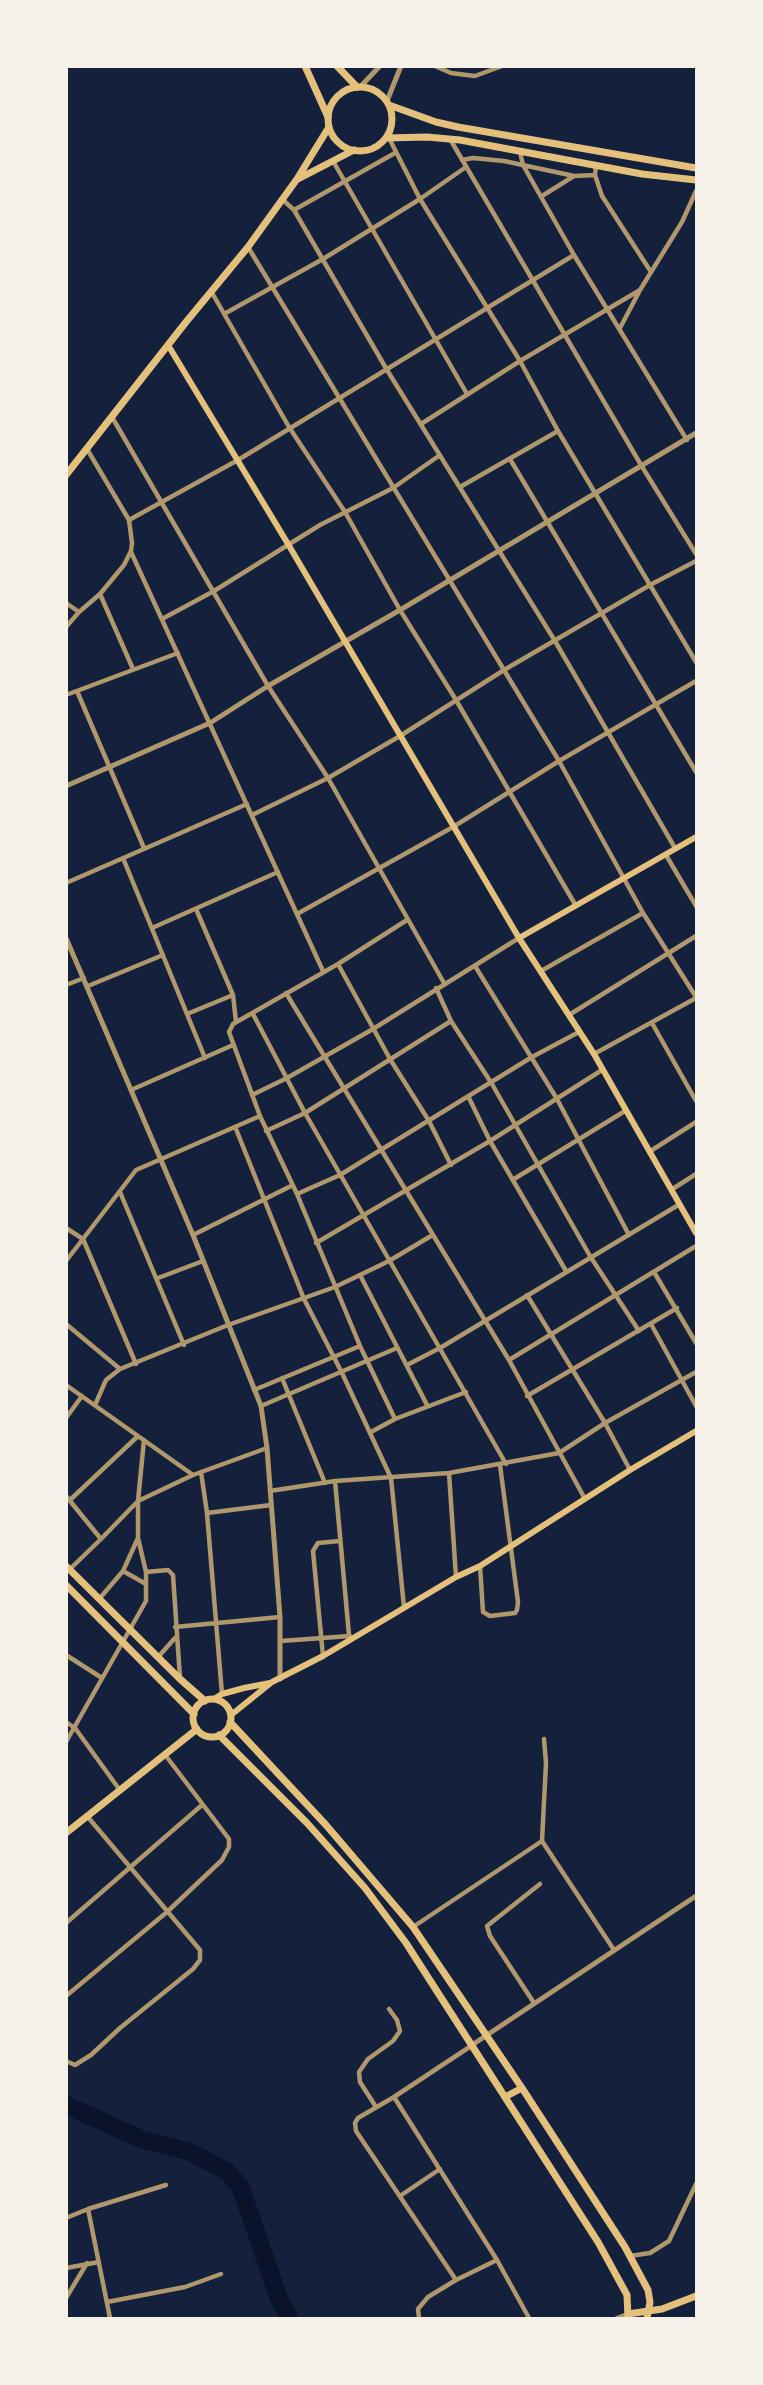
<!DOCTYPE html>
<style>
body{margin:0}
#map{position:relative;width:763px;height:2385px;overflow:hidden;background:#14213d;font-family:Jost,sans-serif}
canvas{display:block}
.frame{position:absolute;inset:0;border:68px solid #f6f1e7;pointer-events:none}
</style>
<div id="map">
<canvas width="763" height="2385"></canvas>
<div class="frame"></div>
</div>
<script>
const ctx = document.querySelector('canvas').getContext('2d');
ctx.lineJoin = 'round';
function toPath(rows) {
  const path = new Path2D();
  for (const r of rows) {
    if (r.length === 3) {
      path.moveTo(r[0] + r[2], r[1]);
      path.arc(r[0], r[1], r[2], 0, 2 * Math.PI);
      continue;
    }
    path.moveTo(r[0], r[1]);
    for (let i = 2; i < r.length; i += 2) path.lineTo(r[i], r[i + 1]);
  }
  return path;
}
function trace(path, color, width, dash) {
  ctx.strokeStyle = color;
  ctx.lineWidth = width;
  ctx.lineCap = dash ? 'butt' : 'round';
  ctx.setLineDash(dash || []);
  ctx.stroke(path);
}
trace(toPath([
 [66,2105,141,2139,190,2152,227,2171,241,2188,279,2299,290,2318]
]), '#0b132b', 18);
trace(toPath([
 [435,66,451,73,475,76,502,66],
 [389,138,420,199,520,361,558,431,696,662],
 [450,139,641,465,696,554],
 [520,152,523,165,574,255,687,440],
 [462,160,473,158,504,161,574,176],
 [333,161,467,394],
 [596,165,595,175,602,196,651,272],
 [542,196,574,176,595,175],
 [282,199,294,210,387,370,555,641,675,848],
 [294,210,395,153],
 [248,247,559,761,643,913,696,997],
 [211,291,289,427,345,512,400,610,456,700,576,906],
 [224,314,323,259,420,199,466,167],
 [620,328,639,292],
 [112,417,268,686,328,778,444,983],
 [421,424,520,361,640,290,682,222,696,191],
 [87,449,129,520],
 [510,459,696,772],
 [460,487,558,431],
 [131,552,323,971],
 [100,594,133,669],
 [66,603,79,612],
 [162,619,214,591,320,525,393,488,440,455],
 [66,627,79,612,100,594,124,565,131,551,132,543,129,520,238,460,574,255],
 [77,691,144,848],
 [66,695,178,653],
 [252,815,328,778,400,736,504,670,650,585,696,561],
 [666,855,696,906],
 [123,858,205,1058],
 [66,883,247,804],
 [196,909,233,995,236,1022],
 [297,914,453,827,559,761,696,681],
 [152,928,278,872],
 [338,964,390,1059,429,1121,451,1165],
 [475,966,557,1099,629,1235],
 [541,971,643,913],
 [66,985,84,978],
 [88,986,163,955],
 [436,988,451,1021,492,1084,590,1256,639,1331],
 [286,993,509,1360,585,1499],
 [187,1014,233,995],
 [253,1014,305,1113,506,1464],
 [569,1015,696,936],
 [652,1023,696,1101],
 [594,1054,696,998],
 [131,1090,233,1045],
 [252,1095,287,1078,373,1029,519,938],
 [469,1098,490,1141,566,1271],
 [236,1129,304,1299,342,1373,391,1478,404,1607],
 [266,1131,305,1113,451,1021],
 [649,1152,696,1122],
 [514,1179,625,1111],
 [671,1190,696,1174],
 [120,1192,184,1345],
 [297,1194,340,1175,532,1057,579,1032],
 [66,1228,83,1239,136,1364],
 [193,1235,291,1186],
 [316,1243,490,1141,602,1070],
 [66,1261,136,1170,260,1116],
 [654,1272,696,1343],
 [360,1275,427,1405],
 [158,1278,203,1261],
 [527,1295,605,1423,630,1470],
 [66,1324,120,1369],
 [651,1324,696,1406],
 [509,1360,696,1246],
 [407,1365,440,1348,680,1204],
 [282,1378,325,1483],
 [66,1385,193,1475],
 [254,1390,360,1346],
 [527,1396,677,1308],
 [95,1405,106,1380,120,1369,228,1325,335,1287,389,1261,431,1236],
 [261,1406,397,1348],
 [66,1418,82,1396],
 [395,1419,360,1346,297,1194,260,1116,229,1032,233,1024,338,964,407,920],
 [371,1432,395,1419,466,1392],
 [201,1472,207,1513,222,1694],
 [449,1473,456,1577],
 [335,1481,349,1635],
 [270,1491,335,1481,449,1473,559,1453,605,1423,696,1372],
 [66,1496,101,1539,138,1501,193,1475,267,1448],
 [70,1500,138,1436],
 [207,1513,271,1505],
 [480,1566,483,1612,490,1616,515,1613,517,1610,518,1602,500,1465],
 [70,1569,101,1539],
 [123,1571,146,1584],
 [146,1572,168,1570,173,1575,180,1678],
 [100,1598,123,1571,138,1538],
 [175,1627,280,1617],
 [281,1641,350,1636],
 [66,1655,102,1678],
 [159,1656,175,1638],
 [323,1656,313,1551,318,1543,340,1541],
 [66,1722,75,1728,119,1789],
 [544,1739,546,1763,542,1841,614,1950],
 [66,1742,146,1601,146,1572,138,1538,138,1501,144,1440],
 [66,1923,202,1805],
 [413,1927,542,1841],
 [66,1996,167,1912,222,1860,229,1847,229,1839,166,1756],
 [534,2003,490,1936,487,1926,540,1884],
 [66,2061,75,2065,91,2055,120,2028,193,1969,200,1960,200,1950,87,1816],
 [394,2097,497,2260,529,2318],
 [376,2107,360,2082,359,2072,368,2059,393,2041,400,2031,397,2020,389,2009],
 [400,2196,440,2169],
 [88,2209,110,2318],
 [66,2218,88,2209,166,2185],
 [630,2256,650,2253,669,2241,696,2184],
 [66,2268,99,2262],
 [456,2280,356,2131,355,2123,358,2118,394,2097,471,2046],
 [66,2298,87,2263],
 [107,2302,185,2287,221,2274],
 [419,2318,418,2309,428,2297,456,2280,497,2260],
 [617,2318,628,2314]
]), '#b1986c', 4.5);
trace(toPath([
 [360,87,380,66],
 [387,101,401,66],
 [66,786,210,723,268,686,400,610,696,433],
 [66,938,193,1235,261,1406,267,1448,280,1617,280,1679],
 [472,2045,696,1896]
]), '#b1986c', 5);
trace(toPath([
 [168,345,288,544,519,938,594,1054,696,1233],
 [519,938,696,837],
 [214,1699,222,1694,244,1688,270,1683],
 [231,1715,272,1682,323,1656,456,1577,480,1566,630,1470,696,1431]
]), '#e5c07b', 6);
trace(toPath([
 [360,119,32],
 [389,105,436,122,458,127,696,168],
 [386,138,427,137,460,140,642,174,696,180],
 [298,179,354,150],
 [66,475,186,322,248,247,297,179,329,127],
 [66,1566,180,1679,205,1701],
 [66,1585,194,1714],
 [212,1718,19],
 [230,1722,326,1825,413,1927,522,2088,625,2247,648,2290,650,2302,647,2318],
 [219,1735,307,1823,365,1888,406,1943,598,2242,627,2295,628,2318],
 [66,1833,197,1729],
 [505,2097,522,2088],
 [628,2314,662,2309,696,2296]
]), '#e5c07b', 7);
trace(toPath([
 [305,66,328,117],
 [337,66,357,87]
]), '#e5c07b', 7);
</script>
